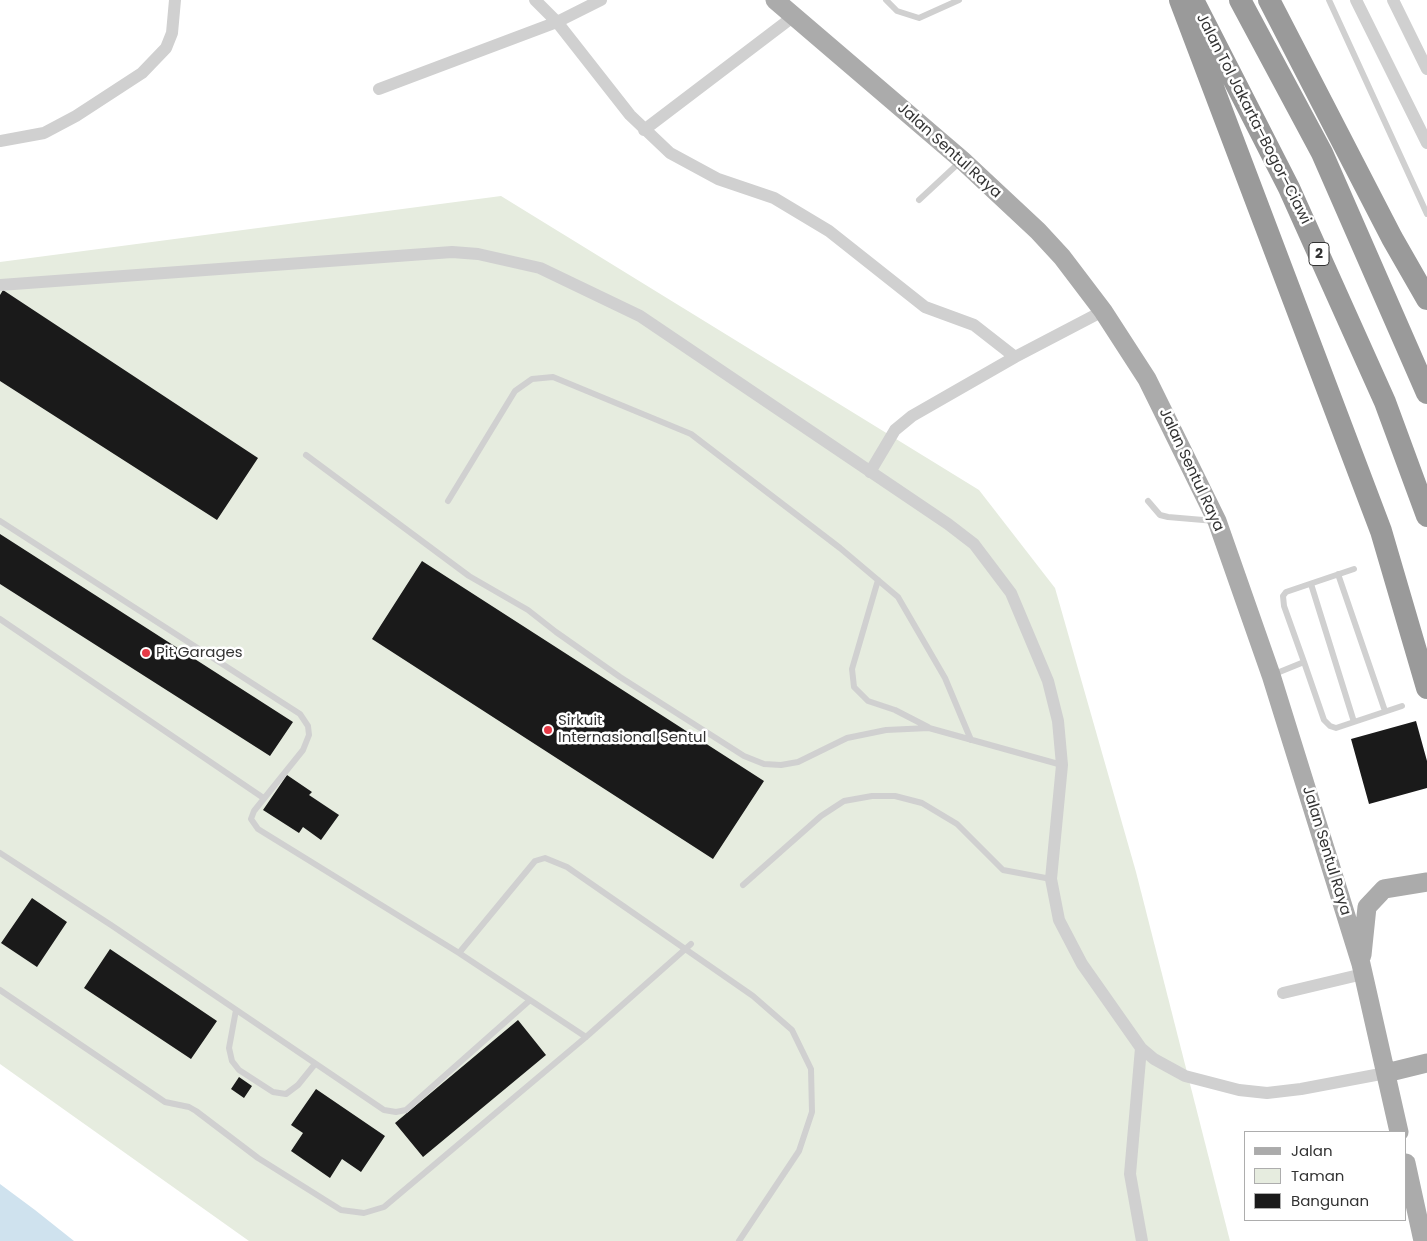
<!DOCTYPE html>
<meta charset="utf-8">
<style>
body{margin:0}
#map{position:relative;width:1427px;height:1241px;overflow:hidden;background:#fff;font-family:Poppins,sans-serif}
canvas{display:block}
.legend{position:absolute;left:1244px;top:1131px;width:162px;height:90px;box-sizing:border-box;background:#fff;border:1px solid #adadad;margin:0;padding:6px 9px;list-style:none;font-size:15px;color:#333}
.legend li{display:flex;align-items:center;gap:10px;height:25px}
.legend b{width:25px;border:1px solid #adadad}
</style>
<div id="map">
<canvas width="1427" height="1241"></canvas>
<ul class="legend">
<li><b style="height:6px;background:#ababab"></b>Jalan</li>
<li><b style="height:14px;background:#e6ecdf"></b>Taman</li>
<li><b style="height:14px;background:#1a1a1a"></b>Bangunan</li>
</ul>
</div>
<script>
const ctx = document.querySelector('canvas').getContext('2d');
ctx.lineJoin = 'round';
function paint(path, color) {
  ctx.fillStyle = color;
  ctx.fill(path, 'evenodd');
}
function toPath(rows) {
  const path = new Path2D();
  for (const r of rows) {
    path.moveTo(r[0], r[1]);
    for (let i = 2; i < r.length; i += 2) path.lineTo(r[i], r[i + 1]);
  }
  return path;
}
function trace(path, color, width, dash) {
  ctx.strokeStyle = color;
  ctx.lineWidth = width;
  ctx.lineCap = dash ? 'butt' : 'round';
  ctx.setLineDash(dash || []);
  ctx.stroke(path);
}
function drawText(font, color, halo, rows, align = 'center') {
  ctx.font = font + ' Poppins,sans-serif';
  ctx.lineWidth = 5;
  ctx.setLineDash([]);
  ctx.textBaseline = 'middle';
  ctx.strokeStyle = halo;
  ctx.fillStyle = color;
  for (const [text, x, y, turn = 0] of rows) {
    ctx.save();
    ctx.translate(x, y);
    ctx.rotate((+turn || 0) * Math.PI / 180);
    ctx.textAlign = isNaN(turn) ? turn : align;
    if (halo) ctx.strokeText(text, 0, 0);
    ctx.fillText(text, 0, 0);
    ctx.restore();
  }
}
paint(toPath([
 [501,196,979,490,1055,588,1136,872,1230,1241,249,1241,0,1064,0,262]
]), '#e6ecdf');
paint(toPath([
 [0,1184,35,1210,74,1241,0,1241]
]), '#cfe2ee');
paint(toPath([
 [3,290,258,458,217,520,0,381,0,295],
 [0,534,293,722,270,756,0,584],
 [422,561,764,781,713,859,372,639],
 [1416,721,1427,761,1427,788,1369,804,1351,739],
 [287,775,312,792,309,795,339,815,321,840,303,827,299,833,263,810],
 [32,898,67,922,37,967,1,943],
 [110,949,217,1021,191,1059,84,988],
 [518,1020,546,1055,423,1157,395,1123],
 [239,1077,252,1086,244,1098,231,1089],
 [316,1089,385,1136,361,1172,342,1159,330,1178,291,1151,303,1133,291,1125]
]), '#1a1a1a');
trace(toPath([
 [886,0,897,11,919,18,959,0],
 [1329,0,1427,214],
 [919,200,961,161],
 [306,455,469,576,528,610,556,632,620,677,744,756,764,764,781,765,798,762,847,738,886,730,929,728,1062,765],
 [448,501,515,391,532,379,553,377,691,434,840,548,898,597,945,678,971,740],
 [1148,501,1160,515,1168,517,1215,521],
 [0,521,300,714,308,726,309,735,303,750,254,811,251,819,258,829,459,953,586,1037],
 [1338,574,1385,711],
 [878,580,852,669,854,687,868,701,895,710,928,727],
 [1311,584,1354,722],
 [0,619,262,797],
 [1304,662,1324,720,1330,726,1336,728,1402,706],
 [1272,675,1304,662,1284,606,1283,596,1286,592,1354,569],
 [0,853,111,925,384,1110,396,1112,406,1110,529,1001],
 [743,885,821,816,844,801,872,796,895,796,922,803,957,824,1003,870,1051,879],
 [459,953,535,861,545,858,567,867,753,996,792,1030,811,1069,812,1112,799,1151,739,1241],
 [0,990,165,1102,189,1107,196,1111,258,1158,341,1210,364,1213,384,1207,586,1037,691,944],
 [236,1010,229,1048,232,1061,239,1070,273,1092,286,1094,298,1085,315,1064]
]), '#d0d0d0', 6);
trace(toPath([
 [535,0,557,22,630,115,670,153,718,179,774,198,829,231,925,307,974,325,1015,357],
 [1356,0,1427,143],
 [1393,0,1427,69],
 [379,89,557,22,601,0],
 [644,130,794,16],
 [0,141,44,133,76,116,142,73,166,48,172,33,175,0],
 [0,285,452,252,478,254,540,268,640,316,948,524,974,544,1011,593,1048,681,1058,721,1062,765,1051,879,1059,920,1082,964,1141,1048,1154,1059,1185,1076,1239,1090,1267,1093,1301,1089,1386,1073],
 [870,472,895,430,912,416,1015,357,1103,311],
 [1283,993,1363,974],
 [1141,1048,1130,1174,1142,1241]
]), '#d0d0d0', 12);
trace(toPath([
 [775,0,962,160,1038,231,1062,257,1103,311,1147,379,1217,521,1271,675,1361,964,1399,1132],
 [1362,955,1367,907,1384,889,1427,882],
 [1386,1073,1427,1063],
 [1406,1163,1423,1241]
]), '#ababab', 19);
trace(toPath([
 [1180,0,1381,531,1427,688],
 [1193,0,1289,188,1385,402,1427,516],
 [1240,0,1322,153,1427,393],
 [1269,0,1392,238,1427,299]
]), '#9a9a9a', 22);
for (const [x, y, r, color] of [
 [146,653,5,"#e63946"],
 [548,730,5,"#e63946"]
]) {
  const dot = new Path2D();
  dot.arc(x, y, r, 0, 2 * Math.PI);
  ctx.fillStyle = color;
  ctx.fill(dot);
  trace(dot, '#fff', 2);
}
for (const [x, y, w] of [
 [1319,254,20]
]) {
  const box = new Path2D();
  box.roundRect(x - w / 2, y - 11.5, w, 23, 4);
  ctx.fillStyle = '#fff';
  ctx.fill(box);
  trace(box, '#333', 1);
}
drawText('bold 14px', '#333', null, [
 ["2",1319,254]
]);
drawText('15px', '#333', '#fff', [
 ["Jalan Tol Jakarta–Bogor–Ciawi",1253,119,63],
 ["Jalan Sentul Raya",949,151,42],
 ["Jalan Sentul Raya",1191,470,65],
 ["Jalan Sentul Raya",1326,851,73]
]);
drawText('15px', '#333', '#fff', [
 ["Pit Garages",156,653],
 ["Sirkuit",558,721],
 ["Internasional Sentul",558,738]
], 'left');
</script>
